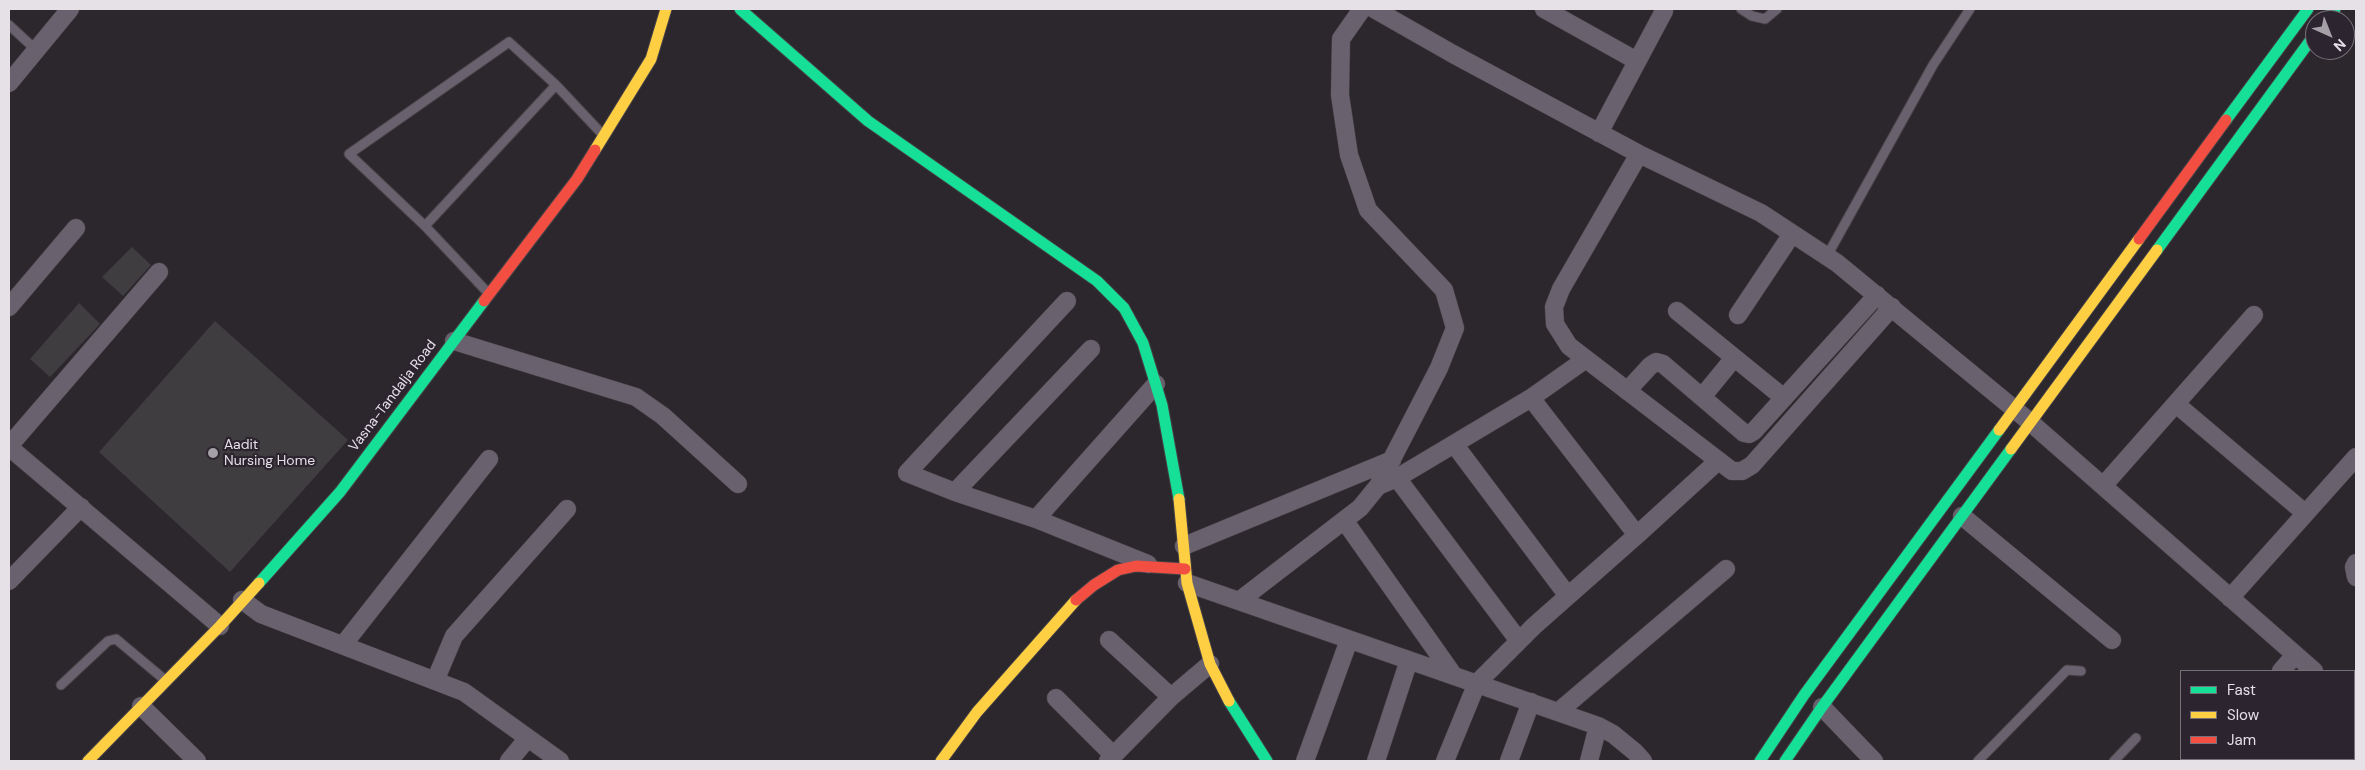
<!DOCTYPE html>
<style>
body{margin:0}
#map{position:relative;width:2365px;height:770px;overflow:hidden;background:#2b272d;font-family:"DM Sans",sans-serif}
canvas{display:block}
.frame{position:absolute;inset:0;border:10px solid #e5e1e7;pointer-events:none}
.legend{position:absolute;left:2180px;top:670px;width:175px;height:90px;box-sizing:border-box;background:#2c252f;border:1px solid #767079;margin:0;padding:6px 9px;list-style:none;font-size:15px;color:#e5e1e7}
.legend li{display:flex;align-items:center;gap:10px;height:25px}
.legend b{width:25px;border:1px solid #767079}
.north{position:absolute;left:2305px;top:10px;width:50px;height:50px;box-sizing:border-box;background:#2c252f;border:1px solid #767079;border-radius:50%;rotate:136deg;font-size:14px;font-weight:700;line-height:20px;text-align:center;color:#e5e1e7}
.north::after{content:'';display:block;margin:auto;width:18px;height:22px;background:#a4a0a6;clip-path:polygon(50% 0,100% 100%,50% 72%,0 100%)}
</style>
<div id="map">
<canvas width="2365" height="770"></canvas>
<div class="frame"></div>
<ul class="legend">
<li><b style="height:6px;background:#16e098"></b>Fast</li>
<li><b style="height:6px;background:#ffcf43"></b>Slow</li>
<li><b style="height:6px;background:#f24e42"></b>Jam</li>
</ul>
<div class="north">N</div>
</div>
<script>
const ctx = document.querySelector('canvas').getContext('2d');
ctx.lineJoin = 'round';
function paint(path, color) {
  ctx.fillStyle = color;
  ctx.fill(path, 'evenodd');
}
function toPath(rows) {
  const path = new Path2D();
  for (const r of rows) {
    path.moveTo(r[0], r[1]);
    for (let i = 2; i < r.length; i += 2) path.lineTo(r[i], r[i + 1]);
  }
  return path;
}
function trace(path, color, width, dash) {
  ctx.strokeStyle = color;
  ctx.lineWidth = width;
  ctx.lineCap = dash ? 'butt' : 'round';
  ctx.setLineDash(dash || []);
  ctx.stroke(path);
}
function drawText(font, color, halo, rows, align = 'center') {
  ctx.font = font + ' "DM Sans",sans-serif';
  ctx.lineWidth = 4.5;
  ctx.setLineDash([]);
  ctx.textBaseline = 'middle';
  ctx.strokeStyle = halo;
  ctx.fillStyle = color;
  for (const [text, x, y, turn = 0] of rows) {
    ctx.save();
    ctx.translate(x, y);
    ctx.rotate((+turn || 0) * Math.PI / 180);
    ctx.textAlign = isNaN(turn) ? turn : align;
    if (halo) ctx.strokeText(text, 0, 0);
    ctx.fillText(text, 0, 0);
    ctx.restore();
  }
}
paint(toPath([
 [132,247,151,265,123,296,102,277],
 [79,303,100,324,50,377,30,359],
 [215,321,348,440,230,572,99,452]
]), '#403d41');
const lane = toPath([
 [1741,9,1752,16,1765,19,1777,9],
 [9,25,35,49],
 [425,226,556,85],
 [1827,256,1933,65,1970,9],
 [489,294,425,226,349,154,509,42,556,85,602,134],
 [61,685,108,641,116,639,165,680],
 [1978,761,2067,670,2081,671],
 [2114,761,2136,738]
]);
const street = toPath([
 [1374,9,1453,54,1639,154,1761,213,1837,263,2030,422,2314,671],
 [1544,9,1637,61],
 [9,83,70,9],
 [1599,133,1664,11],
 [1639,154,1561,289,1554,307,1555,324,1569,346,1732,471,1742,471,1752,465,1892,307],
 [1067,301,907,473,955,492,1036,519,1148,564],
 [9,307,76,228],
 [1677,311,1784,398],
 [1738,315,1792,234],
 [454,341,636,397,663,416,738,484],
 [1627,391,1650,366,1656,362,1663,364,1744,433,1749,434,1754,431,1877,295],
 [1702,397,1734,358],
 [2176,404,2305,513],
 [1454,444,1568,596],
 [9,446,159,272],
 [9,447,220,626],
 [1397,478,1519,641],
 [1378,486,1397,478,1531,398,1586,359],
 [2103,486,2254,315],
 [955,492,1091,349],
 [1962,516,2112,640],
 [1036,519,1156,384],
 [1344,520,1454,676],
 [1637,535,1718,461],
 [1184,546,1392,460],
 [2356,563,2354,567,2356,577],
 [9,581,81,507],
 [1187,583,1598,726,1613,734,1635,752,1643,761],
 [2230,598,2356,457],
 [242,600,261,614,464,692,560,761],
 [1239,601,1360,508,1378,486,1439,368,1455,328,1444,290,1368,210,1349,155,1340,95,1341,39,1362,9],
 [1109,640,1171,697],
 [343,645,489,459],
 [2281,671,2295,655],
 [435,681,454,636,567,509],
 [1056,698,1113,755],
 [141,706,197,761],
 [2354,706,2356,708],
 [1822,707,1874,761],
 [1558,712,1726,569],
 [2272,759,2275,761],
 [509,761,528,738],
 [1108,761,1171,697,1210,664],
 [1305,761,1349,640],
 [1376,761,1409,660],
 [1445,761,1477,683,1534,626,1637,535,1531,398],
 [1509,761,1531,702],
 [1589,761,1598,726]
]);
const fast = toPath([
 [740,9,868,121,1097,281,1124,308,1143,343,1162,405,1179,499],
 [2326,20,2335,9],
 [2226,120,2308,9],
 [2157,250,2315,34],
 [259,583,340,492,484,301],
 [1229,701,1267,761],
 [1760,761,1804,695,1999,430],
 [1785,761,1822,707,2011,449]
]);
const slow = toPath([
 [595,150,651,59,666,9],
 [1999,430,2139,239],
 [2011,449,2157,250],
 [1179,499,1187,583,1210,664,1229,701],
 [88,761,220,626,259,583],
 [941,761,977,712,1076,600]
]);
const jam = toPath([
 [2139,239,2226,120],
 [484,301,577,179,595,150],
 [1076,600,1094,585,1118,570,1136,566,1185,569]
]);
trace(lane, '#454246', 11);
trace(street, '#454246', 19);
trace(fast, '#454246', 13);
trace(slow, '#454246', 13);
trace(jam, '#454246', 13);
trace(lane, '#69616e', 9);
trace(street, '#69616e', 18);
trace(fast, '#16e098', 11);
trace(slow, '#ffcf43', 11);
trace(jam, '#f24e42', 11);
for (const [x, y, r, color] of [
 [213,453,6,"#a4a0a6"]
]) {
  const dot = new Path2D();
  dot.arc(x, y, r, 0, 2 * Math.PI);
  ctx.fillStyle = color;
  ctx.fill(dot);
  trace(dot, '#2c252f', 2);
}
drawText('14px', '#e5e1e7', '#2c252f', [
 ["Vasna-Tandalja Road",393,396,-53]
]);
drawText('14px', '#e5e1e7', '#2c252f', [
 ["Aadit",224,445],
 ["Nursing Home",224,461]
], 'left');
</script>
